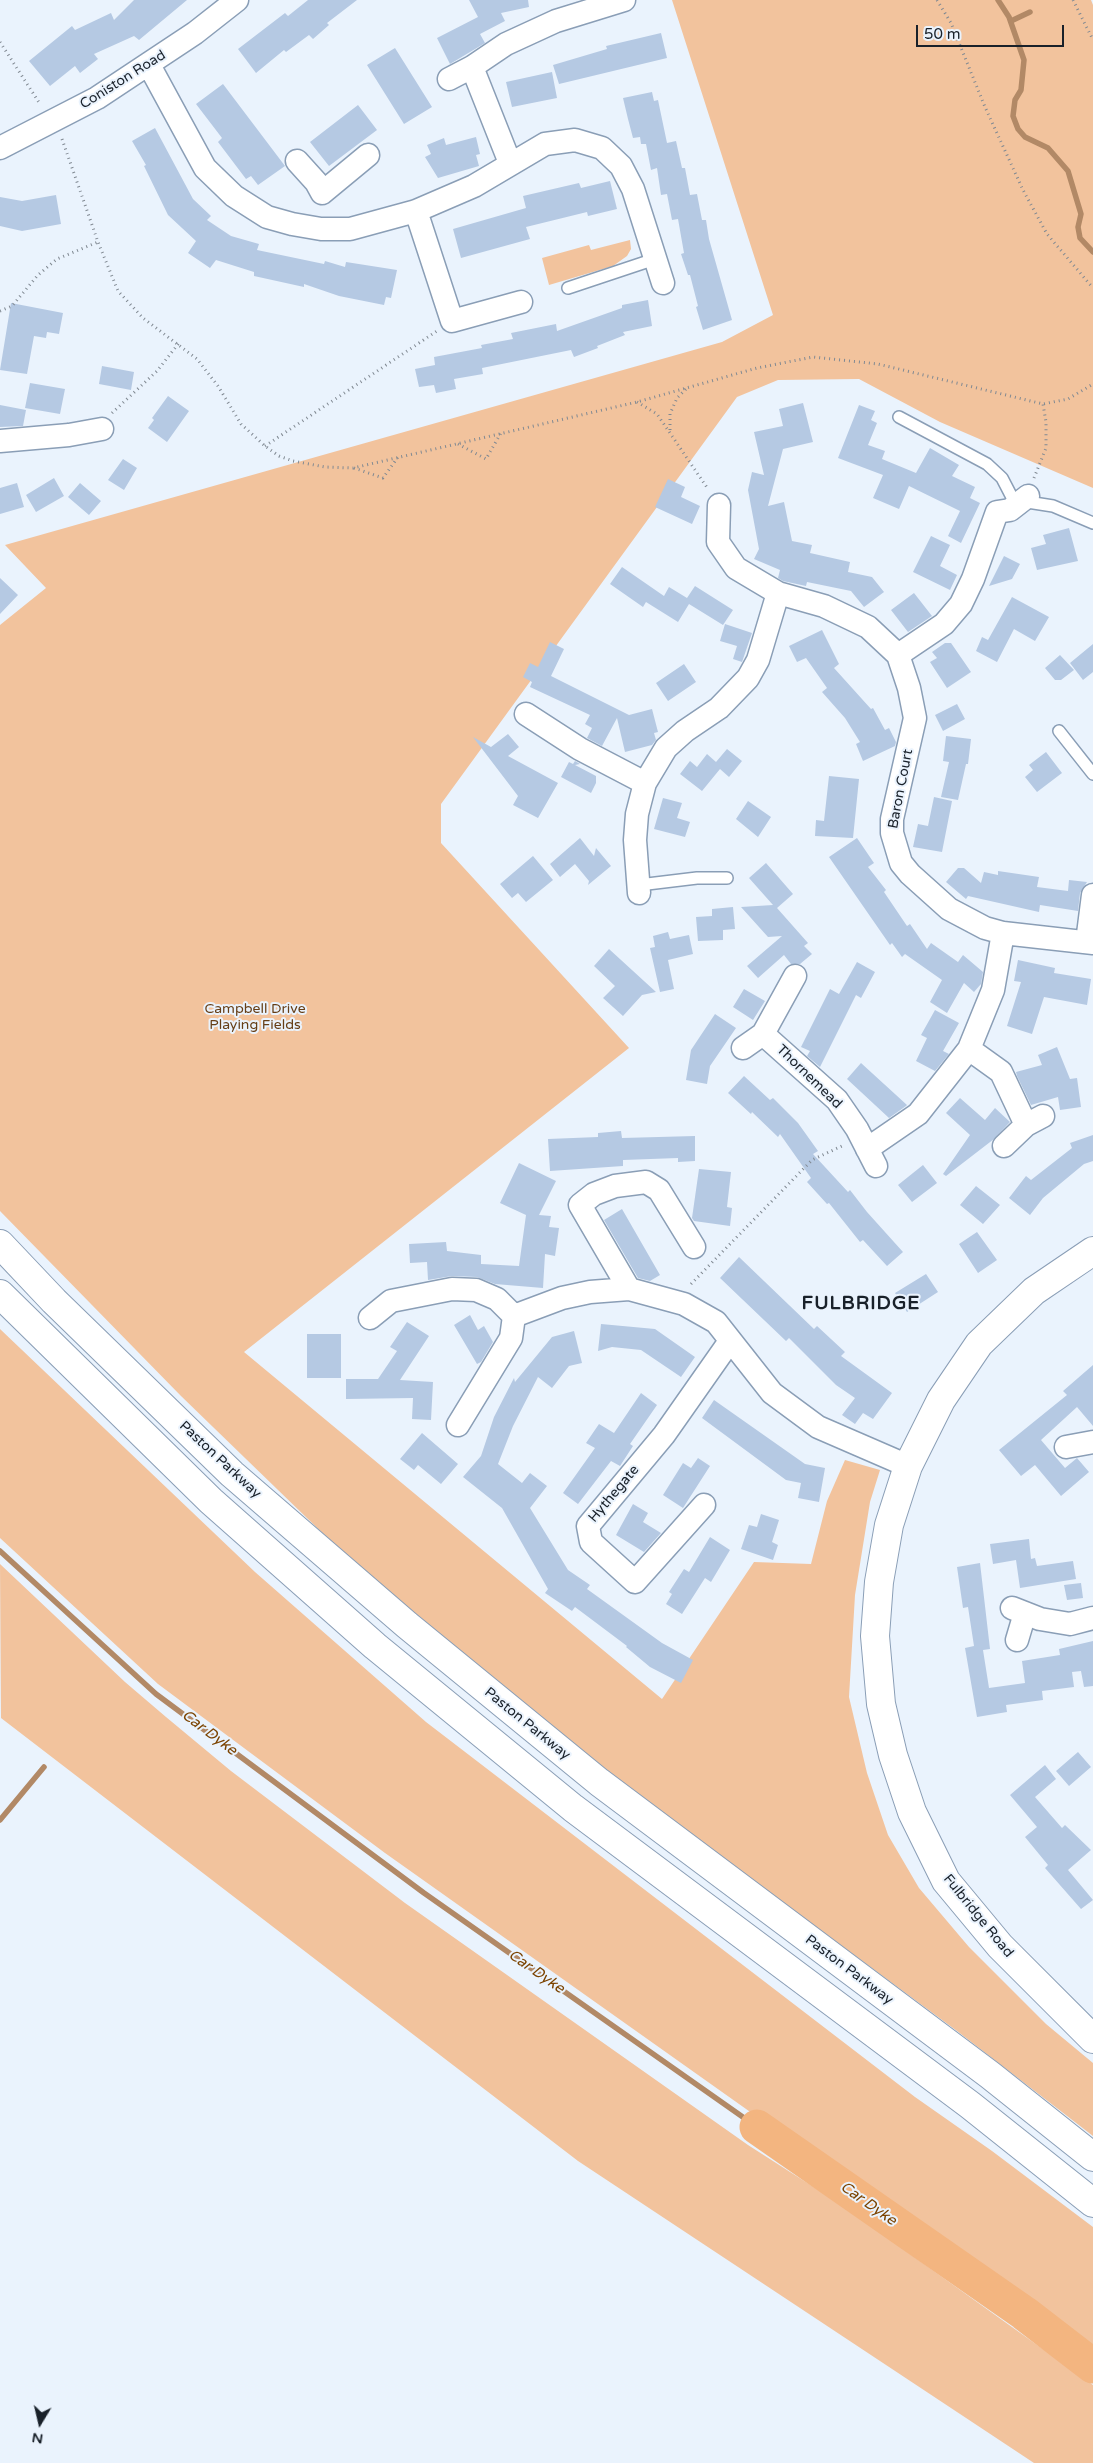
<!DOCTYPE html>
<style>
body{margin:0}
#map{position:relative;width:1093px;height:2463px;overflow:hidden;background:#eaf3fd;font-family:"Varela Round",sans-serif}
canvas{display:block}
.north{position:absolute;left:15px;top:2398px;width:50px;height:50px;-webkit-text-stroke:4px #eaf3fd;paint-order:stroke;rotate:189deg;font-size:14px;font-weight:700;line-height:20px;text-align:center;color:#19212a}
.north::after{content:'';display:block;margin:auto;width:18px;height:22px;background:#19212a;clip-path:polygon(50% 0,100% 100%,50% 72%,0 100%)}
.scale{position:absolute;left:916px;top:25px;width:148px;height:22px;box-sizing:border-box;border:2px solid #19212a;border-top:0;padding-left:6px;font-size:15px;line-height:18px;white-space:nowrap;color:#19212a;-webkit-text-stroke:4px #eaf3fd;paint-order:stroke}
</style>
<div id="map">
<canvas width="1093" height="2463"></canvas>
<div class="north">N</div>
<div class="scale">50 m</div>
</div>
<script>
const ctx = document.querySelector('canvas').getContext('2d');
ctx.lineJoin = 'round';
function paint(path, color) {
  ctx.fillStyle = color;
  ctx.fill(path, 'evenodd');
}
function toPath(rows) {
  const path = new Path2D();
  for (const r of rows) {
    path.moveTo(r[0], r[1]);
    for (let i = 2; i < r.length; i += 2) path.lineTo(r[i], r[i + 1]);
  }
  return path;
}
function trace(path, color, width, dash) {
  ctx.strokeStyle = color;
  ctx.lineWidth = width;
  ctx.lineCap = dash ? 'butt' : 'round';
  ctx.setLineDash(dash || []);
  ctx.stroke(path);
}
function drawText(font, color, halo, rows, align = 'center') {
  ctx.font = font + ' "Varela Round",sans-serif';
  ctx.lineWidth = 4;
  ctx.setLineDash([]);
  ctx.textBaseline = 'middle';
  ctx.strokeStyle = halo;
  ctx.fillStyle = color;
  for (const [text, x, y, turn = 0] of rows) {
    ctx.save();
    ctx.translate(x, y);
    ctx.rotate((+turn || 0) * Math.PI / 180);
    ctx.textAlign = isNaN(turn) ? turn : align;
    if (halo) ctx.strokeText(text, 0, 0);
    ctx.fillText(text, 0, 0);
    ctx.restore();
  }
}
paint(toPath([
 [672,0,1091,0,1093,5,1093,488,940,422,859,379,778,380,737,397,441,804,441,843,629,1048,244,1352,662,1699,754,1562,811,1564,827,1501,845,1460,880,1470,870,1502,855,1595,849,1697,867,1773,888,1835,919,1888,969,1947,1046,2024,1093,2063,1093,2136,957,2031,612,1776,374,1583,181,1396,0,1211,0,625,46,588,5,545,722,342,773,315],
 [630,240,631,249,627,256,613,266,549,285,542,258,589,245,591,250],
 [0,1329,255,1572,426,1722,915,2097,992,2151,1093,2227,1093,2355,385,1853,158,1684,0,1538],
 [0,1564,125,1682,166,1717,231,1771,405,1903,748,2145,840,2204,1093,2385,1093,2463,1034,2463,578,2161,1,1718]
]), '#f2c39d');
trace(toPath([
 [998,0,1009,17,1024,60,1021,90,1015,100,1013,116,1018,129,1025,137,1048,148,1068,171,1081,214,1078,227,1080,238,1093,252],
 [1011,21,1030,12],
 [0,1551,156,1694,424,1893,757,2127],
 [0,1820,44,1767]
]), '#b28966', 5.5);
trace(toPath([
 [757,2127,1024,2313,1093,2366]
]), '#f3b580', 35);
paint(toPath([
 [134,0,187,0,139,40,134,36,94,54,98,59,80,73,75,66,50,86,29,61,72,26,75,30,111,13,114,20],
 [308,0,357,0,327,23,329,25,313,39,309,35,286,52,284,50,256,73,238,49,285,13,288,16],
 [469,0,528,0,529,7,501,13,505,21,480,34,485,43,450,64,437,38,478,17],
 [661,33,667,58,559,84,553,65,607,49,606,46],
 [395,48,432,107,404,124,367,65],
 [552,72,557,98,512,107,506,82],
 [223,84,285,166,258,185,251,176,246,179,218,142,222,138,196,104],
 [652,92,654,101,658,100,667,143,676,141,682,168,685,168,690,195,697,194,702,220,706,220,709,239,732,320,703,330,696,307,698,306,690,275,688,275,681,254,684,253,678,219,672,220,667,194,661,195,657,168,651,170,646,144,641,144,640,137,633,138,628,119,623,98],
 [358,105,377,130,329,166,310,142],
 [155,128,193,199,211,216,207,220,231,236,259,244,257,250,324,264,325,261,345,267,346,262,397,270,391,298,386,297,384,305,339,296,304,284,304,287,254,276,254,272,216,260,210,268,188,253,196,241,168,215,144,166,146,165,132,141],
 [476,137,480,154,476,155,479,166,438,178,425,157,431,154,427,145,444,138,446,145],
 [610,181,617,209,588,216,587,212,526,227,530,239,461,258,453,229,526,208,523,196,579,183,581,188],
 [56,195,61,224,22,231,0,226,0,197,22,201],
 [648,300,652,326,623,332,625,335,597,346,598,348,574,357,571,350,482,368,483,374,454,379,456,389,436,393,434,385,419,387,415,369,435,365,434,357,482,348,481,345,513,339,511,333,556,324,557,331,622,308,622,305],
 [11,303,63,313,59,334,47,332,46,338,34,336,27,374,0,370],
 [102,366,134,372,131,390,99,384],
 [30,383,65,389,60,414,25,408],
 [168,396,189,411,167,442,148,428,154,420,152,418],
 [803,403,813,442,783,449,768,506,784,502,792,541,812,545,810,553,850,562,848,572,872,577,884,592,864,607,851,591,807,582,806,586,783,581,778,578,780,570,754,559,759,549,748,490,752,472,764,475,754,432,783,426,779,409],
 [0,405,26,410,23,426,0,427],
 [859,405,875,411,871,420,877,423,868,445,885,451,882,459,916,473,930,448,959,465,952,476,975,487,970,498,980,503,961,543,948,536,960,511,909,486,899,509,873,498,883,475,838,458],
 [123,459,137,468,124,490,108,480],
 [54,478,64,496,36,512,26,495],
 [668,479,685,487,681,497,700,506,692,524,655,507],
 [17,483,24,507,0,514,0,488],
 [80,483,101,501,89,515,68,497],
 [1069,528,1078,561,1037,570,1031,548,1046,544,1043,535],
 [931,536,950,545,940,566,957,575,950,590,913,572],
 [1004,556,1020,564,1012,579,989,586],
 [622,567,664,596,669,587,687,598,695,586,733,610,723,625,689,604,678,622,646,602,643,607,610,584],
 [0,578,18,595,0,614],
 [914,593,932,616,908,632,891,610],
 [1012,597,1049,617,1035,641,1014,629,997,662,976,651,982,637,988,640],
 [725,624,752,633,742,662,733,659,737,646,720,641],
 [822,630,839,664,834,668,871,709,873,708,885,730,889,728,896,742,895,746,863,761,856,744,860,742,845,718,822,692,827,688,806,658,797,662,789,646],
 [550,642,564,649,551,676,629,715,652,709,658,732,654,733,656,740,652,745,625,752,617,718,602,746,587,738,592,728,585,724,590,715,530,687,532,682,523,677,530,663,538,667],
 [945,643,951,643,971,672,947,688,930,662,937,658,932,652],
 [1093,644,1093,672,1083,680,1070,663],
 [1060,655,1074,670,1061,680,1055,680,1045,668],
 [684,664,696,682,668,701,656,683],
 [957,704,965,719,943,731,935,715],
 [508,734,519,747,508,756,558,783,538,818,513,805,518,796,473,737,491,747],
 [946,736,971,739,968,764,966,764,958,800,941,797,949,762,943,761],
 [727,749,742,761,729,777,720,769,702,791,680,774,690,761,697,767,707,754,716,762],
 [1046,752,1062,773,1037,792,1025,777,1033,770,1029,765],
 [575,761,580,764,575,765,596,776,596,783,591,793,561,777,569,762,573,764],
 [829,776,859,779,853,838,815,836,816,820,824,821],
 [934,797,952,801,942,852,913,847,918,824,928,826],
 [663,798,682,803,677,818,690,822,685,837,654,829],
 [748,801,771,817,758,837,736,819],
 [580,838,594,856,596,848,611,866,588,885,589,881,575,864,560,877,550,864],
 [857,838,874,863,868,867,886,890,884,892,907,926,910,924,927,949,931,943,958,962,963,955,983,972,981,984,974,992,964,983,947,1013,930,1002,942,980,905,954,902,957,892,943,890,945,829,857],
 [533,856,553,880,526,902,518,893,512,898,500,884],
 [766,863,793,894,777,908,808,943,804,946,812,954,800,964,791,964,784,955,758,978,747,966,782,936,768,937,741,907,773,905,749,878],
 [958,868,964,868,981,883,984,872,998,875,998,871,1039,877,1037,887,1068,891,1069,880,1087,882,1080,893,1078,911,1040,905,1039,912,968,896,966,899,946,882],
 [733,907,735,929,723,930,723,940,698,941,696,917,712,916,712,909],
 [668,932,670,939,689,935,693,954,668,960,674,989,660,992,650,948,655,947,653,936],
 [609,949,656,992,642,995,623,1016,603,998,615,986,594,966],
 [1018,960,1055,968,1054,973,1091,979,1087,1005,1044,997,1032,1034,1007,1026,1021,982,1014,981],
 [857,962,875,972,861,998,856,995,820,1067,807,1056,810,1051,801,1047,830,989,839,994],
 [744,989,765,1001,753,1020,733,1007],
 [935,1010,959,1023,943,1051,949,1054,935,1071,916,1061,927,1038,921,1035],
 [715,1014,736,1028,710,1066,707,1084,686,1080,691,1050],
 [1057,1047,1070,1079,1077,1078,1081,1107,1060,1110,1058,1097,1031,1105,1017,1076,1016,1072,1042,1065,1038,1055],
 [861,1063,907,1105,906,1106,889,1118,847,1079],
 [744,1076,770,1100,773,1098,798,1123,818,1151,813,1154,848,1192,850,1190,867,1212,903,1252,887,1266,863,1240,860,1242,829,1203,827,1204,807,1182,811,1178,780,1134,778,1137,752,1112,751,1114,728,1093],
 [960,1098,985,1120,995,1108,1010,1122,994,1139,946,1176,943,1174,970,1135,946,1113],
 [621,1131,622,1138,695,1136,695,1161,678,1162,678,1158,623,1160,623,1166,550,1171,548,1139,598,1137,598,1133],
 [1093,1135,1093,1161,1084,1164,1043,1198,1030,1215,1009,1198,1026,1176,1031,1180,1072,1148,1070,1143],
 [519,1163,556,1181,539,1215,551,1216,549,1227,559,1228,555,1256,545,1254,543,1288,495,1284,477,1277,452,1276,428,1280,427,1262,410,1263,409,1244,446,1242,447,1251,481,1255,481,1264,519,1266,526,1215,500,1203],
 [923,1165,937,1183,912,1202,898,1185],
 [699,1169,731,1172,727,1207,732,1208,730,1226,694,1221,692,1218],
 [976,1186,1000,1205,983,1224,960,1205],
 [622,1209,660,1275,650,1281,638,1278,604,1220],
 [977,1232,997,1260,978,1273,959,1244],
 [739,1257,814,1329,817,1326,845,1352,841,1356,892,1393,873,1419,863,1413,855,1424,842,1415,855,1398,836,1385,789,1338,786,1341,720,1278],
 [926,1274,938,1292,907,1312,895,1293],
 [470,1315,478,1330,484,1326,493,1342,481,1362,477,1364,454,1325],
 [407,1322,429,1336,400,1380,433,1382,431,1420,412,1419,413,1398,346,1399,346,1379,378,1379,397,1351,390,1347],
 [601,1324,655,1329,695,1357,681,1377,641,1350,612,1347,598,1351],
 [574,1331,582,1363,569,1366,552,1388,538,1377,513,1426,498,1464,522,1483,530,1473,547,1486,530,1508,568,1570,590,1585,587,1589,662,1643,693,1660,681,1683,650,1667,626,1647,627,1646,575,1607,572,1611,545,1593,548,1589,502,1508,463,1477,481,1456,494,1417,514,1378,515,1382,552,1337],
 [307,1334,341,1334,341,1378,307,1378],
 [1093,1365,1093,1426,1077,1407,1041,1440,1065,1468,1077,1458,1089,1472,1061,1496,1035,1465,1021,1476,999,1450,1067,1395,1063,1391],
 [641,1393,657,1405,630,1444,633,1446,620,1466,611,1461,578,1504,563,1493,595,1448,586,1443,599,1424,614,1433],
 [714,1400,805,1464,825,1468,819,1502,798,1498,801,1483,786,1480,702,1418],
 [422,1433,458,1464,441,1484,418,1465,414,1470,400,1459],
 [698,1458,710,1466,683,1508,663,1495,683,1463,691,1468],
 [633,1504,648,1513,643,1522,661,1533,644,1552,616,1535],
 [761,1514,779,1520,772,1542,778,1545,773,1560,741,1549,749,1525,757,1527],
 [710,1537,730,1550,711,1582,705,1578,682,1614,666,1604,672,1594,669,1592,684,1569,689,1572],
 [1029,1539,1031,1559,1035,1558,1037,1566,1073,1561,1076,1579,1020,1588,1016,1560,993,1564,990,1544],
 [980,1563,990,1649,983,1650,989,1688,1025,1683,1022,1661,1060,1655,1059,1649,1093,1641,1093,1686,1084,1687,1081,1671,1072,1672,1074,1687,1042,1691,1043,1700,1006,1705,1007,1712,977,1717,965,1648,974,1646,968,1607,963,1608,957,1567],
 [1081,1583,1083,1598,1067,1600,1064,1585],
 [1078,1752,1091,1767,1069,1786,1056,1771],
 [1045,1765,1056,1779,1035,1797,1062,1828,1065,1825,1091,1850,1068,1870,1093,1900,1081,1909,1045,1868,1048,1865,1025,1837,1037,1827,1010,1795]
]), '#b5c9e3');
const lane = toPath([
 [568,288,655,259],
 [899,417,987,464,1002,478,1016,505],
 [1021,501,1053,506,1093,523],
 [1059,731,1093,774],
 [639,885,697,878,727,878]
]);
const street = toPath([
 [149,65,205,168,234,196,267,217,292,224,321,229,350,229,416,211,474,186,545,144,575,140,602,148,621,166,633,189,663,283],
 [472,67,510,163],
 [449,79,472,67,506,44,556,21,624,0],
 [0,148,97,98,195,33,237,0],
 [297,161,316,182,322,193,368,155],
 [416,211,452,321,521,302],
 [0,441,69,435,102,429],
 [719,505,718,542,736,568,778,593,824,606,868,627,898,655,909,688,915,718,892,819,892,833,901,863,910,874,949,909,985,928,1003,933,1093,943],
 [898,655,944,624,961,604,973,579,997,512,1010,510,1028,496],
 [526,714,580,749,645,783],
 [639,893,635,840,637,814,645,783,666,748,685,731,719,708,748,678,758,660,778,593],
 [1087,942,1093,895],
 [763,1034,837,1100,857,1129,876,1166],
 [743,1048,763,1034,795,976],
 [969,1049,1001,1072,1026,1125],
 [1004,1146,1026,1125,1043,1116],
 [867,1149,918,1114,969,1049,993,990,1003,933],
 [629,1289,580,1205,594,1194,615,1186,646,1182,659,1190,694,1247],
 [370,1318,391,1301,452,1289,476,1290,497,1299,514,1316],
 [458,1425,511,1338,514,1316,562,1298,590,1292,629,1289,684,1304,716,1322,772,1393,818,1427,908,1466],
 [1066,1447,1093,1442],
 [704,1505,635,1582,591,1542,588,1526,664,1435,730,1341],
 [1012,1608,1040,1619,1070,1624,1093,1618],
 [1017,1640,1025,1613]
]);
const secondary = toPath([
 [1093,1251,1034,1291,979,1344,941,1400,908,1466,889,1525,879,1582,875,1636,881,1704,893,1755,912,1812,946,1881,1000,1946,1093,2039]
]);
const highway = toPath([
 [0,1244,54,1301,232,1474,407,1625,599,1782,990,2075,1093,2157],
 [0,1294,211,1501,375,1646,573,1808,970,2105,1093,2203]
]);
trace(lane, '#8a9eb6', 14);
trace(street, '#8a9eb6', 25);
trace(secondary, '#8a9eb6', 30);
trace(highway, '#8a9eb6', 30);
trace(toPath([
 [937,0,951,23,985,107,1023,190,1047,234,1093,288],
 [1073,0,1093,40],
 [0,42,40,104],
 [62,139,98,242,118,291,143,318,197,359,218,386,241,424,265,446,279,456,293,461,325,467,353,468,637,402,757,368,813,357,878,364,1043,404,1068,399,1093,384],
 [0,311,12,306,38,275,57,259,98,242],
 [637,402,657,414,708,489],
 [112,413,157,371,179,343],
 [670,430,670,414,677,398,686,389],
 [458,444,486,459,501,433],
 [265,446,437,331],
 [354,468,383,478,398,457],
 [1034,478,1046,448,1046,422,1043,404],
 [691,1284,812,1160,844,1145]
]), '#808992', 3, [1, 4]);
trace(lane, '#fff', 11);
trace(street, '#fff', 22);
trace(secondary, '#fff', 28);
trace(highway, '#fff', 28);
drawText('14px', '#19212a', '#eaf3fd', [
 ["Coniston Road",123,80,-32],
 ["Baron Court",901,789,-79],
 ["Thornemead",809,1077,44],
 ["Paston Parkway",220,1460,43],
 ["Hythegate",614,1494,-50],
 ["Paston Parkway",527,1724,39],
 ["Fulbridge Road",978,1916,51],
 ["Paston Parkway",849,1970,37]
]);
drawText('14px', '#663e16', '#eaf3fd', [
 ["Campbell Drive",255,1009],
 ["Playing Fields",255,1025]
]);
drawText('italic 15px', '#7b4300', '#eaf3fd', [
 ["Car Dyke",209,1733,37],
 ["Car Dyke",536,1972,35],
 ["Car Dyke",868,2204,35]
]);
ctx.letterSpacing = '1px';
drawText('bold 19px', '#19212a', '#eaf3fd', [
 ["FULBRIDGE",861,1304]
]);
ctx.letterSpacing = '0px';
</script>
